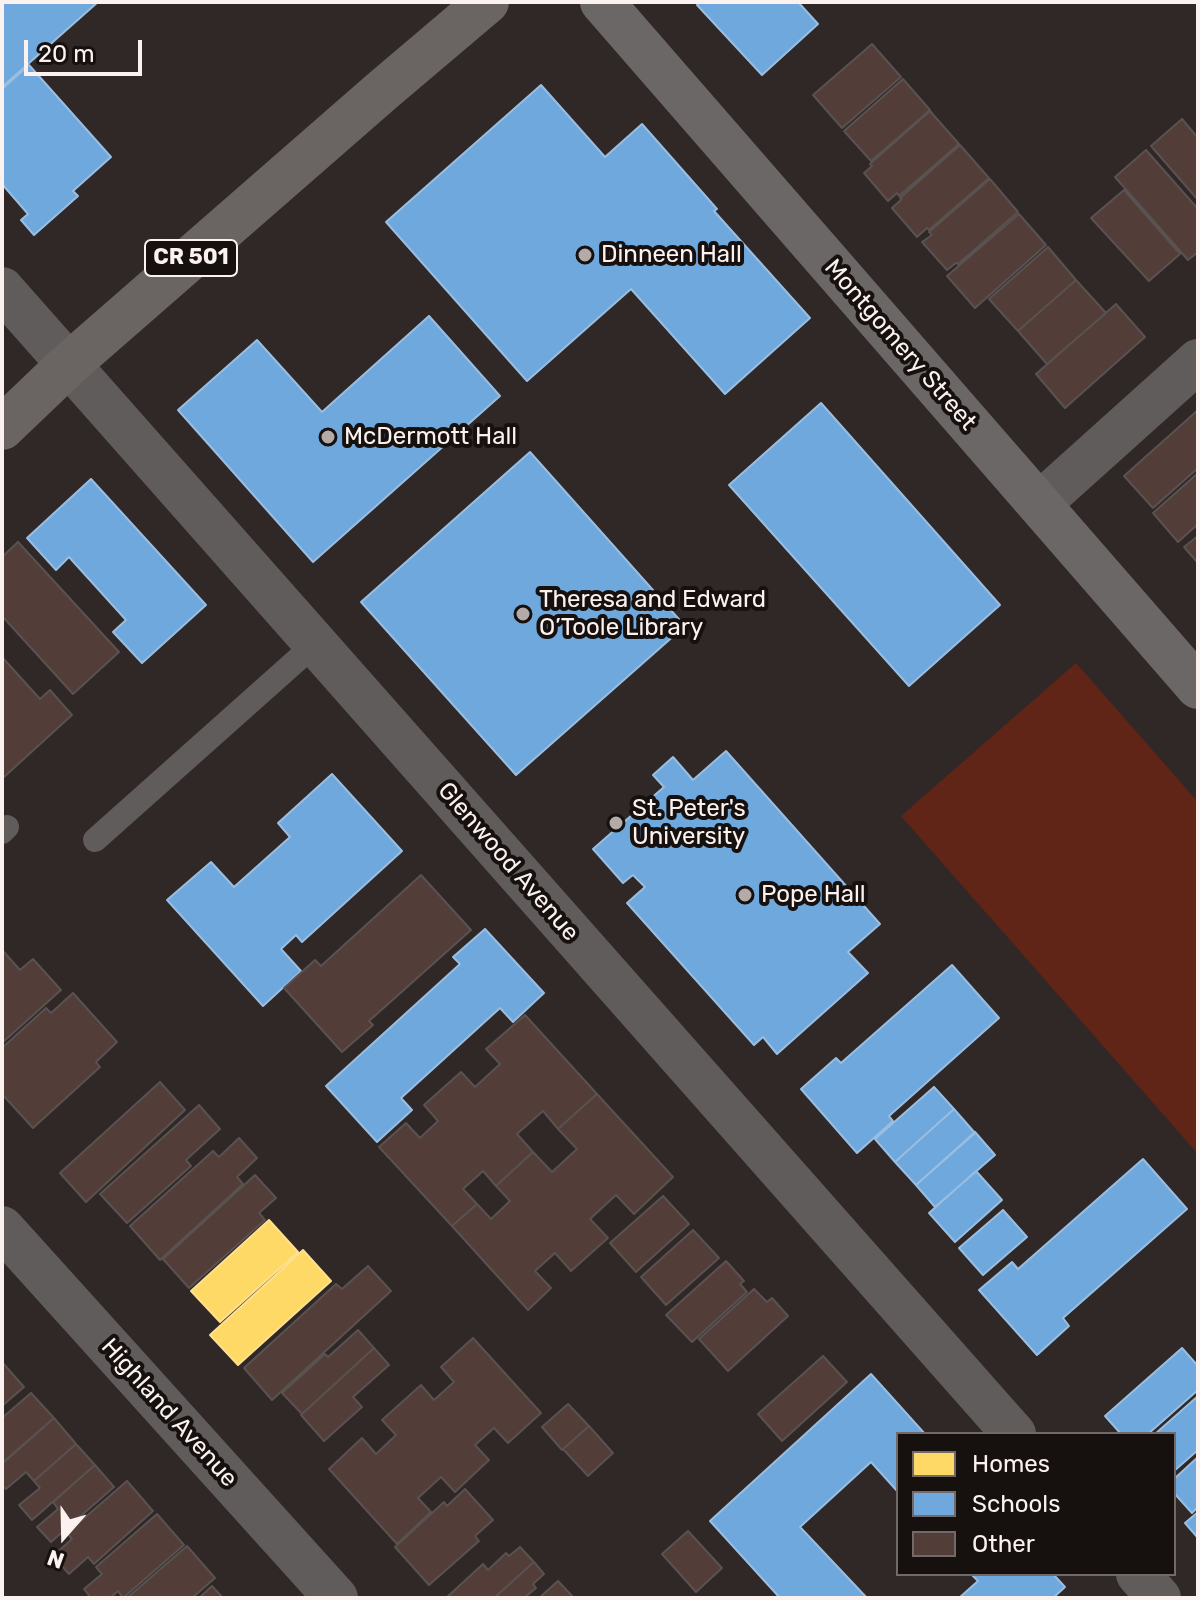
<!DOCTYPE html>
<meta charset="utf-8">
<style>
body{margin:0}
#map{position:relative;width:1200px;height:1600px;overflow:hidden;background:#302826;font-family:Rubik,sans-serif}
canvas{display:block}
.frame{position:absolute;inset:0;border:4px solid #fbf2f0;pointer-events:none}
.legend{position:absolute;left:896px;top:1432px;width:280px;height:144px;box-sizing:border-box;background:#16100f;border:2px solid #726a69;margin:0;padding:10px 14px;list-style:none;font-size:24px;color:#fbf2f0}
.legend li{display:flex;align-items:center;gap:16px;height:40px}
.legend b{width:40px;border:2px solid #726a69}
.north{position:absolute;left:24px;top:1496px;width:80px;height:80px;-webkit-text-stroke:6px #16100f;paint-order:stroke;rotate:200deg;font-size:22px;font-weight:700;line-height:32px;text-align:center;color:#fbf2f0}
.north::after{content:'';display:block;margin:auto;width:28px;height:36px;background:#fbf2f0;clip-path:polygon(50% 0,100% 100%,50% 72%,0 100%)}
.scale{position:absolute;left:24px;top:40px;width:118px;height:36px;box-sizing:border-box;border:4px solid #fbf2f0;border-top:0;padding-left:10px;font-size:24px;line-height:28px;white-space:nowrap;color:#fbf2f0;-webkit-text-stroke:6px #16100f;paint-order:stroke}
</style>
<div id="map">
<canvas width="1200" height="1600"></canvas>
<div class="frame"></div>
<ul class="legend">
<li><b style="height:22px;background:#ffd966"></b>Homes</li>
<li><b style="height:22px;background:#6fa8dc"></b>Schools</li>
<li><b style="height:22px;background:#523d39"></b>Other</li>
</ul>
<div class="north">N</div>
<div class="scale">20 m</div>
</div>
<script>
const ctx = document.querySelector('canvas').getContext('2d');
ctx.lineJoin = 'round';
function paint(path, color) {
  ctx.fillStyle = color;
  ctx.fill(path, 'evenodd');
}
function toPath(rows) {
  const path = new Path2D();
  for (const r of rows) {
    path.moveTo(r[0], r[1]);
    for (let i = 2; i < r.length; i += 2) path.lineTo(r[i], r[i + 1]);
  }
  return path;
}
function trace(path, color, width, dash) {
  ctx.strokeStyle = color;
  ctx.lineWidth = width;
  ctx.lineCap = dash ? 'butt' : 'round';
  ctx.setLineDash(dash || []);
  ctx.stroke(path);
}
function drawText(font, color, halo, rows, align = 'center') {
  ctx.font = font + ' Rubik,sans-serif';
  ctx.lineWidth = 8;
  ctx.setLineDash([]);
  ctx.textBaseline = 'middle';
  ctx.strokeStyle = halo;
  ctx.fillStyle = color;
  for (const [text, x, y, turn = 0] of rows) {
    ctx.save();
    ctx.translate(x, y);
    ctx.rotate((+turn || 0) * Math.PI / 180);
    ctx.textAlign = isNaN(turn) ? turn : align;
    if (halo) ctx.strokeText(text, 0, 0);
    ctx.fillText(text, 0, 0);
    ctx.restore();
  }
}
paint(toPath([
 [1076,663,1198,802,1198,1154,901,816]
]), '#602517');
const homes = toPath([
 [269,1220,298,1252,220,1322,191,1291,269,1220],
 [303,1250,331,1281,238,1365,210,1335,303,1250]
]);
paint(homes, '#ffd966');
trace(homes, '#fee08f', 2);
const schools = toPath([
 [2,2,98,2,2,87,2,2],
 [700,2,798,2,818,24,762,75,697,5,700,2],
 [29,65,111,157,73,191,78,196,34,235,21,220,28,214,2,184,2,89,29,65],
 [541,85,605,157,642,124,717,209,714,211,810,318,725,394,631,289,527,381,386,222,541,85],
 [429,316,500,396,313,562,178,410,257,340,322,412,429,316],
 [821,403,1000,605,909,686,729,485,821,403],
 [530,452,685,626,516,775,361,602,530,452],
 [91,479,206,605,142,663,113,632,126,620,69,557,56,570,27,538,91,479],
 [726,751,880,924,848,952,868,973,777,1054,763,1037,754,1045,627,903,645,887,633,875,623,883,593,849,664,787,653,775,673,757,693,780,726,751],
 [332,774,402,851,302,942,296,935,281,949,301,971,263,1006,167,900,211,862,234,887,290,837,278,823,332,774],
 [485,929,544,993,513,1022,500,1008,401,1098,412,1110,377,1142,326,1086,460,964,453,957,485,929],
 [952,965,999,1018,889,1116,893,1121,857,1153,801,1089,836,1058,841,1063,952,965],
 [934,1087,954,1109,895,1162,875,1139,934,1087],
 [954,1109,975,1133,916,1185,895,1162,954,1109],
 [975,1132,995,1155,935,1207,916,1185,975,1132],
 [1143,1159,1187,1209,1063,1318,1069,1326,1037,1355,979,1290,1012,1262,1018,1269,1143,1159],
 [976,1171,1002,1200,955,1242,929,1213,976,1171],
 [1003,1210,1027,1237,983,1275,959,1248,1003,1210],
 [1182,1348,1198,1366,1198,1390,1148,1434,1121,1434,1105,1416,1182,1348],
 [871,1374,925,1434,898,1434,898,1492,871,1462,800,1527,867,1598,780,1598,710,1521,871,1374],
 [1198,1396,1198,1450,1174,1471,1174,1434,1155,1434,1198,1396],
 [1198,1457,1198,1507,1192,1513,1174,1493,1174,1479,1198,1457],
 [1198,1512,1198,1538,1185,1523,1198,1512],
 [971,1574,1053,1574,1065,1587,1053,1598,959,1598,978,1581,971,1574]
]);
paint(schools, '#6fa8dc');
trace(schools, '#99bee2', 2);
const building = toPath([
 [872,44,901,77,842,128,813,95,872,44],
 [903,79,930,110,871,161,844,131,903,79],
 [930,111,959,144,899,196,897,193,888,201,864,173,872,166,870,164,930,111],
 [1182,119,1198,138,1198,200,1151,146,1182,119],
 [960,145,989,178,929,230,927,228,917,237,892,208,902,199,900,198,960,145],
 [1146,150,1198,209,1198,252,1188,260,1115,177,1146,150],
 [990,179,1018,212,958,264,956,263,947,270,922,242,932,235,929,232,990,179],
 [1124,190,1180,254,1149,281,1091,218,1124,190],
 [1019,214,1046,245,975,308,947,276,1019,214],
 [1048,247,1076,280,1018,331,989,299,1048,247],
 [1076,280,1106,313,1047,364,1018,331,1076,280],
 [1116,304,1145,337,1065,408,1036,374,1116,304],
 [1198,410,1198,468,1153,508,1124,476,1198,410],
 [1198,473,1198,524,1178,542,1153,513,1198,473],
 [1198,536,1198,563,1184,547,1198,536],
 [18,542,119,652,73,694,2,616,2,557,18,542],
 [2,657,40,699,50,690,72,715,4,777,2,775,2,657],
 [421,875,471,930,369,1021,373,1025,342,1052,284,988,315,960,321,966,421,875],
 [3,951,20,970,33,959,61,990,2,1043,3,951],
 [73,993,117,1042,96,1062,100,1067,33,1128,2,1094,2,1048,46,1008,51,1013,73,993],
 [525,1015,597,1094,558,1129,543,1111,517,1134,533,1152,496,1186,483,1171,463,1189,477,1204,452,1226,379,1147,406,1123,420,1138,438,1121,424,1105,461,1072,475,1087,500,1064,486,1049,525,1015],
 [160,1082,185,1110,86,1202,60,1173,160,1082],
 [597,1094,673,1177,634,1214,616,1195,590,1219,608,1238,571,1271,555,1253,535,1271,551,1288,528,1310,452,1226,477,1204,491,1219,510,1201,496,1186,533,1152,552,1172,577,1149,558,1129,597,1094],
 [199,1105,220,1129,186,1160,191,1166,127,1223,100,1194,199,1105],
 [239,1138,257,1158,237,1177,243,1184,160,1260,130,1226,213,1151,219,1157,239,1138],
 [255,1175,276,1198,259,1213,265,1220,189,1288,163,1259,255,1175],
 [663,1196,689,1224,636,1272,610,1243,663,1196],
 [693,1230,719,1258,666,1305,641,1277,693,1230],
 [726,1261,744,1281,740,1284,747,1292,692,1342,666,1315,726,1261],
 [368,1266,391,1291,272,1400,244,1368,336,1284,342,1289,368,1266],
 [754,1289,767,1302,772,1298,788,1316,728,1371,699,1339,754,1289],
 [358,1330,374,1348,302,1414,282,1393,325,1354,328,1357,358,1330],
 [473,1338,541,1413,508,1443,494,1428,475,1445,489,1460,455,1492,441,1477,418,1498,431,1512,397,1544,329,1469,362,1438,376,1454,396,1435,382,1420,421,1385,434,1400,454,1382,441,1367,473,1338],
 [374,1348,389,1365,353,1397,362,1407,324,1441,301,1415,374,1348],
 [823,1356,847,1382,782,1441,758,1414,823,1356],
 [2,1362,24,1387,2,1406,2,1362],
 [31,1393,54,1418,2,1463,2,1418,31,1393],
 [568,1404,589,1426,562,1450,542,1427,568,1404],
 [54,1418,76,1444,34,1481,26,1472,6,1489,2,1485,2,1464,54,1418],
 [589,1426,613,1453,588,1476,563,1449,589,1426],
 [76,1444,95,1465,32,1520,19,1505,40,1488,34,1481,76,1444],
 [95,1465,114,1487,51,1542,37,1527,58,1509,53,1502,95,1465],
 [127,1481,153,1511,94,1564,88,1557,69,1574,53,1556,72,1539,67,1533,127,1481],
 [465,1489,493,1520,475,1536,479,1541,429,1585,395,1547,444,1502,447,1506,465,1489],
 [157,1514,184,1545,123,1598,118,1591,110,1598,91,1598,84,1589,102,1574,96,1567,157,1514],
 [688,1531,722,1568,696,1592,662,1554,688,1531],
 [187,1546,215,1578,192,1598,127,1598,187,1546],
 [520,1547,534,1562,494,1598,446,1598,483,1564,488,1570,506,1553,509,1556,520,1547],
 [534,1562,544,1574,533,1584,536,1588,524,1598,494,1598,534,1562],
 [558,1581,574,1598,539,1598,558,1581],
 [212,1586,223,1598,199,1598,212,1586]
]);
paint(building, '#523d39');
trace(building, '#595251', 2);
trace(toPath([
 [2,832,7,827],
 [95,840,315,644]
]), '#5f5c5b', 24);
trace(toPath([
 [2,289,1014,1434],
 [1039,504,1198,361],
 [2,1228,336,1598],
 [1138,1574,1159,1598]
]), '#5f5c5b', 44);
trace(toPath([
 [602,2,1198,687]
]), '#6b6767', 44);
trace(toPath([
 [2,428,68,365,382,91,487,2]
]), '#6a6463', 44);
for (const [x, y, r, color] of [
 [585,255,8,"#b4aba9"],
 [328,437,8,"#b4aba9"],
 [523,614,8,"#b4aba9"],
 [616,823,8,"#b4aba9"],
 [745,895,8,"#b4aba9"]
]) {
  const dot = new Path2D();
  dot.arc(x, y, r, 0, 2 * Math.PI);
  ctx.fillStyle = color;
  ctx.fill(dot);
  trace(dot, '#16100f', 3);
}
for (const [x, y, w] of [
 [191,258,92]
]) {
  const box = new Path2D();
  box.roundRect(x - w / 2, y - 18, w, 36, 6);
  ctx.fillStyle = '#16100f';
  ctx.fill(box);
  trace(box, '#fbf2f0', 2);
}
drawText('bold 22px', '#fbf2f0', null, [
 ["CR 501",191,258]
]);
drawText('24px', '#fbf2f0', '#16100f', [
 ["Dinneen Hall",601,255],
 ["McDermott Hall",344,437],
 ["Theresa and Edward",539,600],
 ["O’Toole Library",539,628],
 ["St. Peter's",632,809],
 ["University",632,837],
 ["Pope Hall",761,895]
], 'left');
drawText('24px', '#fbf2f0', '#16100f', [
 ["Montgomery Street",900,345,49],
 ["Glenwood Avenue",508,862,49],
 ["Highland Avenue",169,1413,48]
]);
</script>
